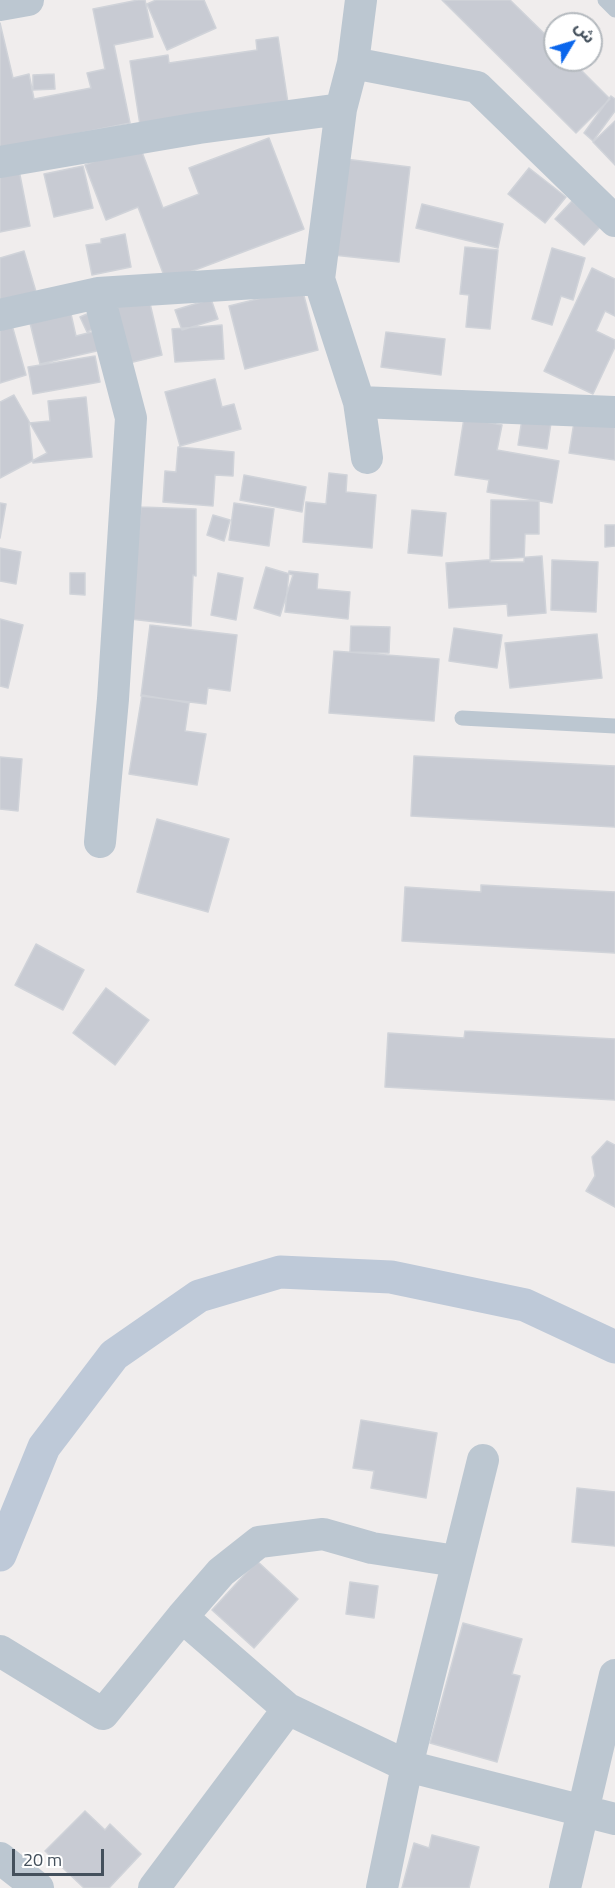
<!DOCTYPE html>
<meta charset="utf-8">
<style>
body{margin:0}
#map{position:relative;width:615px;height:1888px;overflow:hidden;background:#f0eded;font-family:"Titillium Web","Noto Sans Arabic",sans-serif}
canvas{display:block}
.north{position:absolute;left:543px;top:12px;width:60px;height:60px;box-sizing:border-box;background:#fff;border:2px solid #b4b9be;border-radius:50%;rotate:52deg;font-size:16px;font-weight:700;line-height:24px;text-align:center;color:#44505c}
.north::after{content:'';display:block;margin:auto;width:21px;height:27px;background:#0a66ec;clip-path:polygon(50% 0,100% 100%,50% 72%,0 100%)}
.scale{position:absolute;left:12px;top:1849px;width:92px;height:27px;box-sizing:border-box;border:3px solid #44505c;border-top:0;padding-left:8px;font-size:18px;line-height:21px;white-space:nowrap;color:#44505c;-webkit-text-stroke:4px #fff;paint-order:stroke}
</style>
<div id="map">
<canvas width="615" height="1888"></canvas>
<div class="north">ش</div>
<div class="scale">20 m</div>
</div>
<script>
const ctx = document.querySelector('canvas').getContext('2d');
ctx.lineJoin = 'round';
function paint(path, color) {
  ctx.fillStyle = color;
  ctx.fill(path, 'evenodd');
}
function toPath(rows) {
  const path = new Path2D();
  for (const r of rows) {
    path.moveTo(r[0], r[1]);
    for (let i = 2; i < r.length; i += 2) path.lineTo(r[i], r[i + 1]);
  }
  return path;
}
function trace(path, color, width, dash) {
  ctx.strokeStyle = color;
  ctx.lineWidth = width;
  ctx.lineCap = dash ? 'butt' : 'round';
  ctx.setLineDash(dash || []);
  ctx.stroke(path);
}
const building = toPath([
 [138,0,145,0,153,37,114,45,130,123,0,149,0,23,13,78,29,74,34,99,91,88,87,73,105,69,93,9,138,0],
 [156,0,204,0,216,28,167,50,147,4,156,0],
 [442,0,510,0,555,44,555,60,571,60,610,99,576,133,442,0],
 [278,37,288,103,140,125,130,61,168,55,169,63,257,50,256,40,278,37],
 [54,74,55,89,33,90,33,75,54,74],
 [611,96,615,99,615,111,593,141,584,133,611,96],
 [615,121,615,165,593,142,615,121],
 [269,138,304,229,166,281,138,207,106,220,85,165,139,144,163,208,199,194,189,168,269,138],
 [345,159,410,167,399,262,333,255,345,159],
 [83,166,93,208,54,217,44,174,83,166],
 [529,168,566,197,545,223,508,194,529,168],
 [19,170,30,226,0,232,0,174,19,170],
 [572,201,600,227,584,245,555,219,572,201],
 [422,204,503,224,498,248,416,228,422,204],
 [125,234,131,267,92,275,86,245,101,243,101,239,125,234],
 [465,247,498,250,490,329,466,327,469,295,460,294,465,247],
 [552,248,585,258,573,300,561,296,552,325,532,319,552,248],
 [24,251,39,302,0,313,0,258,24,251],
 [592,268,615,279,615,316,605,311,596,331,615,340,615,347,593,394,544,371,592,268],
 [302,288,318,350,245,369,229,306,302,288],
 [149,299,162,355,125,364,111,308,149,299],
 [211,299,218,319,182,330,175,310,211,299],
 [94,311,101,325,87,332,80,317,94,311],
 [71,314,76,336,96,331,101,350,40,364,30,323,71,314],
 [10,318,26,375,0,383,0,321,10,318],
 [222,325,224,359,175,362,172,329,222,325],
 [386,332,445,339,441,375,381,367,386,332],
 [95,356,100,382,33,394,28,367,95,356],
 [215,379,222,407,234,404,241,429,180,446,165,392,215,379],
 [14,395,47,453,0,478,0,402,14,395],
 [86,397,92,457,33,463,29,423,50,421,48,401,86,397],
 [575,416,615,423,615,460,569,453,575,416],
 [464,418,502,425,497,450,559,461,552,503,487,492,489,480,455,475,464,418],
 [522,419,551,423,547,449,518,445,522,419],
 [178,447,234,452,233,476,215,475,213,506,163,502,165,471,176,472,178,447],
 [329,473,347,475,346,492,376,495,372,548,303,542,306,502,326,504,329,473],
 [244,475,306,487,302,512,240,500,244,475],
 [491,500,539,501,539,534,525,534,524,562,490,562,491,500],
 [0,503,6,504,0,538,0,503],
 [234,503,274,509,269,546,229,540,234,503],
 [141,507,196,509,196,576,193,575,191,626,130,619,141,507],
 [412,510,446,513,442,556,408,553,412,510],
 [213,515,230,520,224,541,207,535,213,515],
 [605,525,615,525,615,546,605,547,605,525],
 [0,548,21,552,16,584,0,581,0,548],
 [542,556,546,613,508,616,507,604,449,608,446,563,542,556],
 [552,560,598,562,596,612,551,610,552,560],
 [266,567,293,575,280,616,254,608,266,567],
 [289,571,318,574,317,589,350,592,348,619,285,612,289,571],
 [70,573,85,573,85,595,70,594,70,573],
 [218,573,243,578,236,620,211,615,218,573],
 [0,619,23,625,8,688,0,686,0,619],
 [150,625,237,635,230,691,208,688,206,704,141,696,150,625],
 [351,626,390,627,389,653,350,652,351,626],
 [454,628,502,635,497,668,449,661,454,628],
 [597,634,602,678,510,688,505,643,597,634],
 [334,651,439,659,434,721,329,713,334,651],
 [142,695,189,703,185,731,206,734,197,785,129,774,142,695],
 [414,756,615,766,615,827,411,816,414,756],
 [0,757,22,759,18,811,0,809,0,757],
 [157,819,229,839,208,912,137,892,157,819],
 [481,885,615,892,615,953,402,941,405,887,481,892,481,885],
 [36,944,84,970,63,1010,15,985,36,944],
 [106,988,149,1020,115,1065,73,1033,106,988],
 [465,1031,615,1039,615,1100,385,1087,388,1033,464,1038,465,1031],
 [607,1141,615,1145,615,1207,586,1191,595,1176,592,1157,607,1141],
 [361,1420,437,1433,426,1498,371,1488,374,1471,353,1468,361,1420],
 [577,1488,615,1492,615,1546,572,1542,577,1488],
 [257,1561,298,1599,254,1648,212,1610,257,1561],
 [350,1582,378,1586,374,1618,346,1614,350,1582],
 [463,1623,522,1639,512,1674,520,1676,497,1762,430,1743,463,1623],
 [85,1811,105,1830,110,1824,141,1854,109,1888,84,1888,45,1851,85,1811],
 [432,1835,479,1847,469,1888,402,1888,414,1843,429,1848,432,1835]
]);
paint(building, '#c8cbd3');
trace(building, '#d0d3d9', 1.5);
trace(toPath([
 [605,0,615,10],
 [462,718,615,726]
]), '#bcc7d1', 15);
trace(toPath([
 [361,0,353,63,341,109,319,279,359,402,367,458],
 [0,5,28,0],
 [353,63,477,87,615,221],
 [0,162,199,128,341,109],
 [98,293,131,418,113,699,100,842],
 [0,315,98,293,319,279],
 [359,402,615,412],
 [182,1617,221,1572,259,1542,323,1534,372,1548,456,1561],
 [0,1651,103,1714,182,1617,288,1709,154,1888],
 [288,1709,407,1766,615,1819],
 [0,1858,38,1888],
 [382,1888,407,1766,483,1460],
 [565,1888,615,1675]
]), '#bcc7d1', 32);
trace(toPath([
 [0,1555,44,1447,114,1355,199,1296,280,1272,391,1277,525,1305,615,1347]
]), '#bec9d8', 33);
</script>
